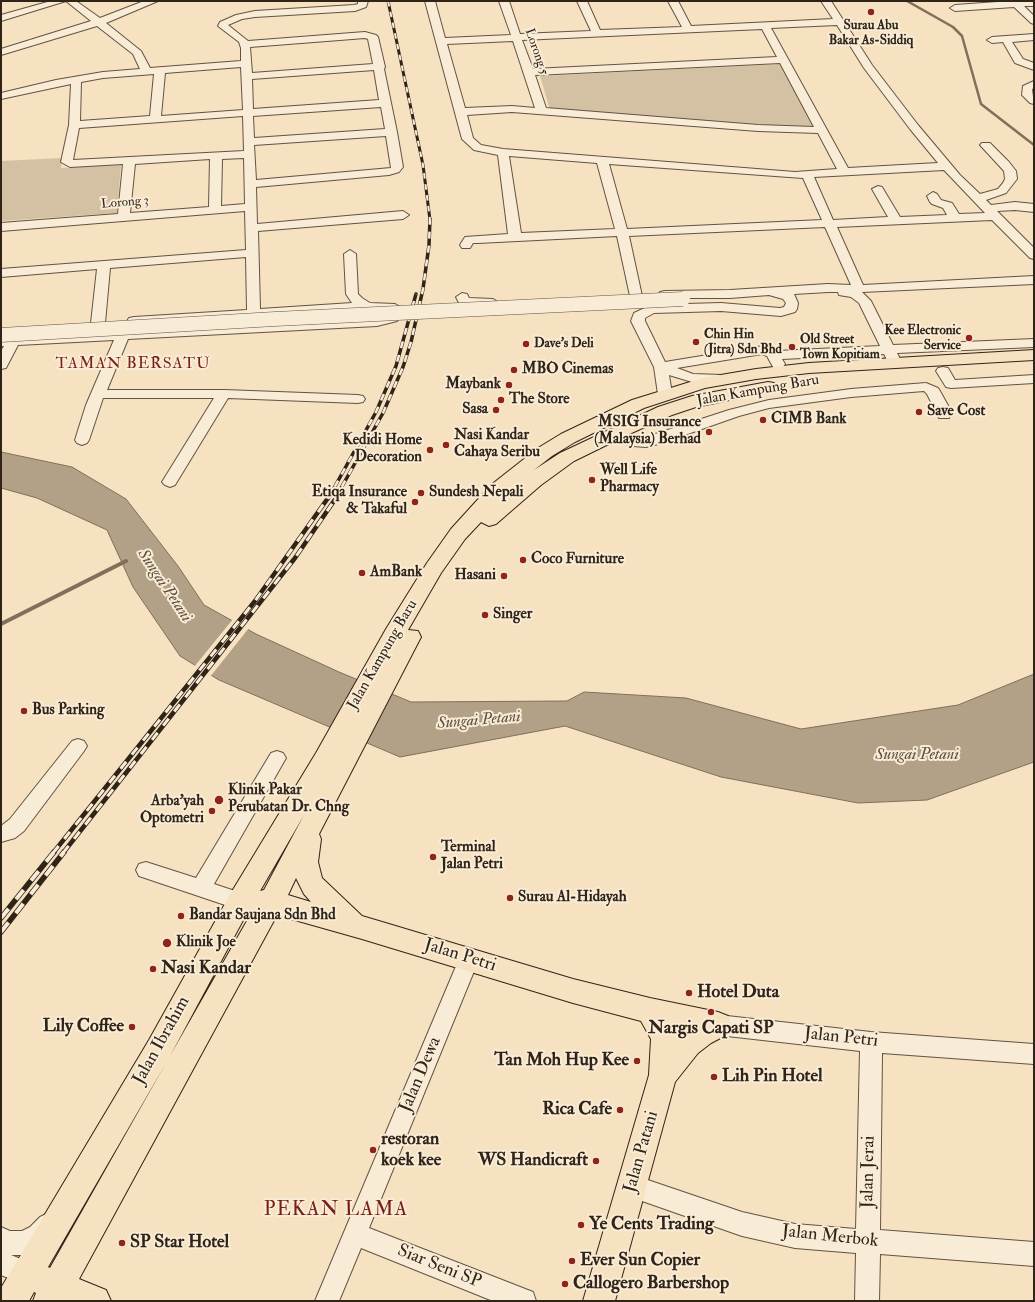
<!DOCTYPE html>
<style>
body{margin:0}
#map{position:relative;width:1035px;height:1302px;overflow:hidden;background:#f6e1c0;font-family:"IM FELL Double Pica",serif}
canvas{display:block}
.frame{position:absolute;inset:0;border:2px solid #302419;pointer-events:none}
</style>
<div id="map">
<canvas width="1035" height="1302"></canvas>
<div class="frame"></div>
</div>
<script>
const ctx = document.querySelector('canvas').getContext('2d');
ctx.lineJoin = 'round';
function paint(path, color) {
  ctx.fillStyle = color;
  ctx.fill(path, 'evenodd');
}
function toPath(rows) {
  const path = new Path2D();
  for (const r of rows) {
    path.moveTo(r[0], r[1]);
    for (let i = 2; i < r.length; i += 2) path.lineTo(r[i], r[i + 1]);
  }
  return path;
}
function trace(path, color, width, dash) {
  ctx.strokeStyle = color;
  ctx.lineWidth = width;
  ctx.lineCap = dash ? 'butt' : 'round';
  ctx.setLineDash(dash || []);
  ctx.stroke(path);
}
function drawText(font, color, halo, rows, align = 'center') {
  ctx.font = font + ' "IM FELL Double Pica",serif';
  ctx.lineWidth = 4;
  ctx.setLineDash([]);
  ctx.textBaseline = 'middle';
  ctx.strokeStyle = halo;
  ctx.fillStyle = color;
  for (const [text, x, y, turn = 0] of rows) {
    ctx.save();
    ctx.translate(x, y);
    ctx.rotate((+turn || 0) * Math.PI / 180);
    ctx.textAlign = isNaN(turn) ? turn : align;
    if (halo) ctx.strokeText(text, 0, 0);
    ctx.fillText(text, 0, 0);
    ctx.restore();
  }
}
paint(toPath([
 [781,64,816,130,550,110,540,76],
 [62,158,61,168,121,165,117,213,1,221,1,161]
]), '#d4c1a4');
const water = toPath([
 [1,452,72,467,126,499,178,566,204,605,256,634,339,672,411,702,567,701,584,692,686,698,801,729,958,705,1034,674,1034,762,927,800,858,803,721,777,565,726,400,757,219,680,180,656,133,587,107,530,37,498,1,488,1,452]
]);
paint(water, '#b3a187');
trace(water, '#7f6f5b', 1);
paint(toPath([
 [233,619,249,628,210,677,194,667]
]), '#f6e1c0');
trace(toPath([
 [907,1,953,27,962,36,981,104,1034,145]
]), '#7f6f5b', 2.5);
trace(toPath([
 [1,624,126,561]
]), '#7f6f5b', 4);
const minor = toPath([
 [51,1,76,1,100,18,144,1,158,1,106,23,141,51,150,68,241,61,241,48,239,42,218,26,220,22,236,15,255,11,354,5,358,4,358,1,368,1,366,7,355,11,255,17,242,19,228,25,248,41,365,32,376,35,378,37,385,67,384,69,397,132,403,167,399,172,389,175,256,187,257,224,403,211,409,215,403,219,258,231,260,309,352,303,346,294,344,254,350,250,356,254,358,294,362,298,370,303,395,304,400,307,403,313,397,321,377,326,128,339,107,390,224,390,358,395,363,396,365,399,363,402,358,403,228,398,175,485,170,487,165,485,162,482,214,398,103,398,89,440,87,443,82,445,77,443,75,440,86,405,114,340,18,345,6,368,1,369,1,351,4,346,1,346,1,338,377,318,387,315,389,313,387,311,356,311,134,325,129,324,127,321,129,318,134,317,247,310,246,257,110,268,105,323,103,326,98,327,93,326,91,323,97,269,1,277,1,269,246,250,245,211,1,231,1,223,118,214,123,164,70,167,61,162,69,125,71,84,1,99,1,93,56,80,103,72,140,69,133,54,97,26,1,55,1,49,91,21,66,1,1,21,1,15,51,1],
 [365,38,368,39,373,64,252,73,250,47,365,38],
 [241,67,243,110,161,116,165,73,241,67],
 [374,70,379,100,253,109,252,79,374,70],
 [154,74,150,116,80,121,81,82,103,78,154,74],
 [381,107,385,129,254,138,253,116,381,107],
 [243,116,244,151,73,160,79,128,243,116],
 [386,136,391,168,256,180,254,145,386,136],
 [244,158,245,204,221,206,222,159,244,158],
 [210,159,209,207,130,213,135,164,210,159],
 [425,1,435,1,445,38,511,35,499,1,509,1,520,34,591,31,577,1,587,1,600,30,682,27,668,1,678,1,691,26,833,19,821,1,831,1,872,65,918,125,960,175,980,194,998,189,1003,183,1005,179,1004,171,980,145,982,143,990,143,1009,162,1016,171,1017,179,1006,193,986,200,991,205,1015,202,1034,204,1034,212,1015,210,997,211,1034,248,1034,259,1030,258,992,220,837,227,863,285,1034,276,1034,284,862,292,871,301,893,345,1034,339,1034,347,897,353,900,359,898,362,893,363,888,362,884,354,782,359,785,364,783,367,778,368,773,367,767,356,762,354,677,368,693,374,722,375,727,376,729,379,727,382,722,383,692,382,669,375,672,394,670,397,660,397,658,394,654,367,631,321,634,313,651,305,721,303,780,308,784,307,786,303,783,299,769,295,730,298,660,298,659,295,660,292,665,291,730,290,828,284,851,285,825,227,629,236,642,296,636,300,630,296,617,236,478,243,473,243,470,248,462,248,460,245,465,237,508,234,498,155,474,150,462,139,425,1],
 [837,25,864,68,910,129,938,163,848,168,771,28,837,25],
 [762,29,777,57,533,69,522,40,762,29],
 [513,41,535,108,512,106,465,108,447,44,513,41],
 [780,63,814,127,758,125,546,108,535,75,780,63],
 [512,112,758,131,818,133,837,169,795,172,503,149,481,145,473,138,467,115,512,112],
 [509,156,597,163,615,229,521,233,509,156],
 [609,164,803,178,822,220,627,229,609,164],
 [944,170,985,213,959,214,952,203,941,200,937,194,933,192,927,196,930,202,932,204,943,208,947,215,900,217,882,187,878,186,872,189,888,217,833,220,814,177,944,170],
 [828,292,838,292,839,295,851,297,859,303,880,346,777,351,763,346,665,362,645,321,645,318,654,313,721,311,781,316,795,312,797,309,798,303,794,294,828,292],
 [1012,1,1034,1,1034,6,1024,6,1034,16,1034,24,1031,23,1014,7,955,11,950,8,955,5,1012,1],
 [1034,34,1034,40,1012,42,1023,59,1034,63,1034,70,1015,63,1003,42,992,43,987,40,992,37,1034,34],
 [1034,81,1034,88,1032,89,1034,104,1030,103,1022,95,1023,86,1034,81],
 [462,293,467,294,469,298,493,299,499,303,493,307,460,305,456,297,462,293],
 [943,367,948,368,955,380,1034,375,1034,383,951,388,946,387,936,371,938,368,943,367],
 [926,383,938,388,940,391,951,411,949,418,939,418,927,394,924,391,851,397,769,408,739,416,662,443,646,447,633,446,606,438,604,435,606,432,611,430,633,436,646,437,729,410,769,400,851,389,926,383],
 [78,739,84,741,87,746,84,751,24,831,15,838,1,842,1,826,10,819,72,741,78,739],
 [277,751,283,753,286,758,214,884,247,895,250,901,247,907,240,910,139,876,136,870,139,864,146,862,196,878,271,753,277,751],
 [469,950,476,952,479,959,369,1228,533,1292,536,1301,493,1301,361,1248,339,1301,315,1301,459,959,462,952,469,950],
 [718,1015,871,1032,1034,1044,1034,1064,882,1053,880,1230,1034,1242,1034,1266,880,1254,879,1301,855,1301,856,1253,795,1248,742,1236,625,1195,621,1187,625,1179,633,1175,742,1212,795,1224,856,1229,860,1051,718,1035,710,1032,707,1025,710,1018,718,1015],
 [48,1213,56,1217,60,1225,56,1233,46,1243,32,1251,24,1255,11,1255,36,1265,39,1274,36,1283,27,1286,1,1275,1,1227,10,1231,22,1231,30,1227,40,1217,48,1213]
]);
const major = toPath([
 [1034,350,1034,360,809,373,756,379,705,388,644,408,575,442,552,456,534,470,560,453,658,407,692,396,768,382,774,383,777,387,774,391,768,392,696,407,672,415,627,435,574,461,541,485,496,524,489,526,481,522,465,539,441,573,408,630,418,631,421,637,319,834,321,839,318,862,322,878,362,916,573,979,650,998,718,1012,728,1016,732,1025,728,1034,711,1043,698,1053,675,1082,615,1301,583,1301,649,1075,651,1039,641,1021,573,1003,362,939,277,915,79,1279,106,1290,111,1301,33,1301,36,1293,34,1292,29,1301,1,1301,1,1288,149,1040,231,893,316,753,386,629,427,563,451,529,491,485,538,448,561,434,632,400,703,378,756,369,809,363,1034,350],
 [304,815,264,890,260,891,304,815],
 [296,878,304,894,311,902,288,895,296,878],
 [248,911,252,912,170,1056,248,911],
 [675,1029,683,1031,678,1035,675,1029],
 [166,1063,50,1268,48,1267,166,1063]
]);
trace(minor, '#625343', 2);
trace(major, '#302419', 2);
paint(minor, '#f9ecd6');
paint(major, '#f6e1c0');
const railFar3 = toPath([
 [388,1,423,165,430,220]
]);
const railFar2 = toPath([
 [328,499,376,412,396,366,416,294],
 [335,499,383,413,403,367,411,342,423,289,429,245,430,219]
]);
const railFar1 = toPath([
 [53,853,255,601,328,498],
 [63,853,295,558,336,498]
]);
const rail = toPath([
 [1,918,54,852],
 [1,932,64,852]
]);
trace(railFar3, '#302419', 3);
trace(railFar2, '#302419', 3.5);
trace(railFar1, '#302419', 4.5);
trace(rail, '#302419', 5.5);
trace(railFar3, '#f9ecd6', 2, [5.5]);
trace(railFar2, '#f9ecd6', 2.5, [7]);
trace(railFar1, '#f9ecd6', 3, [9]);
trace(rail, '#f9ecd6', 4, [12]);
const minorBridge = toPath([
 [1,335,275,319,683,299]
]);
trace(minorBridge, '#625343', 15, []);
trace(minorBridge, '#f9ecd6', 14);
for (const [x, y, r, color] of [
 [871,12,4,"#8f2418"],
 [969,338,4,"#8f2418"],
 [696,342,4,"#8f2418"],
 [526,344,4,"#8f2418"],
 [792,347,4,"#8f2418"],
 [514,370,4,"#8f2418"],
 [509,385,4,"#8f2418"],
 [501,400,4,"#8f2418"],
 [496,410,4,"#8f2418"],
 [919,412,4,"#8f2418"],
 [763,420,4,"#8f2418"],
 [709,432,4,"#8f2418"],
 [446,445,4,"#8f2418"],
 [430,450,4,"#8f2418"],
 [592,480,4,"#8f2418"],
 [421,493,4,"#8f2418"],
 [415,502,4,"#8f2418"],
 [523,560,4,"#8f2418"],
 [362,573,4,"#8f2418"],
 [504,576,4,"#8f2418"],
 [485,615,4,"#8f2418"],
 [24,711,4,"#8f2418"],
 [219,800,5,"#8f2418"],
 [212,811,4,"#8f2418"],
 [433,857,4,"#8f2418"],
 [510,898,4,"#8f2418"],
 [181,916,4,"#8f2418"],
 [167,943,5,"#8f2418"],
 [153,969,4,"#8f2418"],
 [689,993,4,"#8f2418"],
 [711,1012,4,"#8f2418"],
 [132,1027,4,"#8f2418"],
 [637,1061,4,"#8f2418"],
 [714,1077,4,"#8f2418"],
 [620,1110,4,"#8f2418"],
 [373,1150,4,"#8f2418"],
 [596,1161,4,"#8f2418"],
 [581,1225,4,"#8f2418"],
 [122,1243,4,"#8f2418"],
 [572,1261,4,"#8f2418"],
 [565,1284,4,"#8f2418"]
]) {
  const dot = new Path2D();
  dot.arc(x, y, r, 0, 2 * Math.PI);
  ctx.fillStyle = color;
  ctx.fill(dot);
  trace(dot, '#f9ecd6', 1.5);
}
drawText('bold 13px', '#302419', '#f9ecd6', [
 ["Surau Abu",871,26,"center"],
 ["Bakar As-Siddiq",871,41,"center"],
 ["Kee Electronic",961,331,"right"],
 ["Service",961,346,"right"],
 ["Chin Hin",704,335],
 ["(Jitra) Sdn Bhd",704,350],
 ["Old Street",800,340],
 ["Town Kopitiam",800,355],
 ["Dave's Deli",534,344]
], 'left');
drawText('13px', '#302419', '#f9ecd6', [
 ["Lorong 5",536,52,71],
 ["Lorong 3",125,203,-5]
]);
drawText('bold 15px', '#302419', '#f9ecd6', [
 ["MBO Cinemas",522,370],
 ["Maybank",501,385,"right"],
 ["The Store",509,400],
 ["Sasa",488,410,"right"],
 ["Save Cost",927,412],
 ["CIMB Bank",771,420],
 ["MSIG Insurance",701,423,"right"],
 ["(Malaysia) Berhad",701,440,"right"],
 ["Nasi Kandar",454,436],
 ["Cahaya Seribu",454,453],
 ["Kedidi Home",422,441,"right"],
 ["Decoration",422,458,"right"],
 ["Well Life",600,471],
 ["Pharmacy",600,488],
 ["Etiqa Insurance",407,493,"right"],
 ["& Takaful",407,510,"right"],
 ["Sundesh Nepali",429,493],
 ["Coco Furniture",531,560],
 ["AmBank",370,573],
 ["Hasani",496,576,"right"],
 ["Singer",493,615],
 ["Bus Parking",32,711],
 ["Klinik Pakar",228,791],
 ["Perubatan Dr. Chng",228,808],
 ["Arba'yah",204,802,"right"],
 ["Optometri",204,819,"right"],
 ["Terminal",441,848],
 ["Jalan Petri",441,865],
 ["Surau Al-Hidayah",518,898],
 ["Bandar Saujana Sdn Bhd",189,916],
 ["Klinik Joe",176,943]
], 'left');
drawText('15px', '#302419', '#f9ecd6', [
 ["Jalan Kampung Baru",758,391,-10],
 ["Jalan Kampung Baru",383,655,-60]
]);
ctx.letterSpacing = '1px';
drawText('16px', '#7a1f14', '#f9ecd6', [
 ["TAMAN BERSATU",133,365]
]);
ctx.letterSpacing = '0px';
drawText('italic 16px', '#5e5040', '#f9ecd6', [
 ["Sungai Petani",164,586,56],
 ["Sungai Petani",479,721,-5],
 ["Sungai Petani",917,756]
]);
drawText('18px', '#302419', '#f9ecd6', [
 ["Jalan Petri",460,956,17],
 ["Jalan Petri",841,1038,6],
 ["Jalan Ibrahim",162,1041,-61],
 ["Jalan Dewa",421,1075,-67],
 ["Jalan Patani",642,1152,-74],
 ["Jalan Jerai",869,1172,-89],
 ["Jalan Merbok",830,1237,6],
 ["Siar Seni SP",439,1267,22]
]);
drawText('bold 18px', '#302419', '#f9ecd6', [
 ["Nasi Kandar",161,969],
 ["Hotel Duta",697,993],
 ["Lily Coffee",124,1027,"right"],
 ["Nargis Capati SP",711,1029,"center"],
 ["Tan Moh Hup Kee",629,1061,"right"],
 ["Lih Pin Hotel",722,1077],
 ["Rica Cafe",612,1110,"right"],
 ["restoran",381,1140],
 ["koek kee",381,1161],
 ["WS Handicraft",588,1161,"right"],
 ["Ye Cents Trading",589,1225],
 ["SP Star Hotel",130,1243],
 ["Ever Sun Copier",580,1261],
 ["Callogero Barbershop",573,1284]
], 'left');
ctx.letterSpacing = '1px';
drawText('20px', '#7a1f14', '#f9ecd6', [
 ["PEKAN LAMA",336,1211]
]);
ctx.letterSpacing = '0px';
</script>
